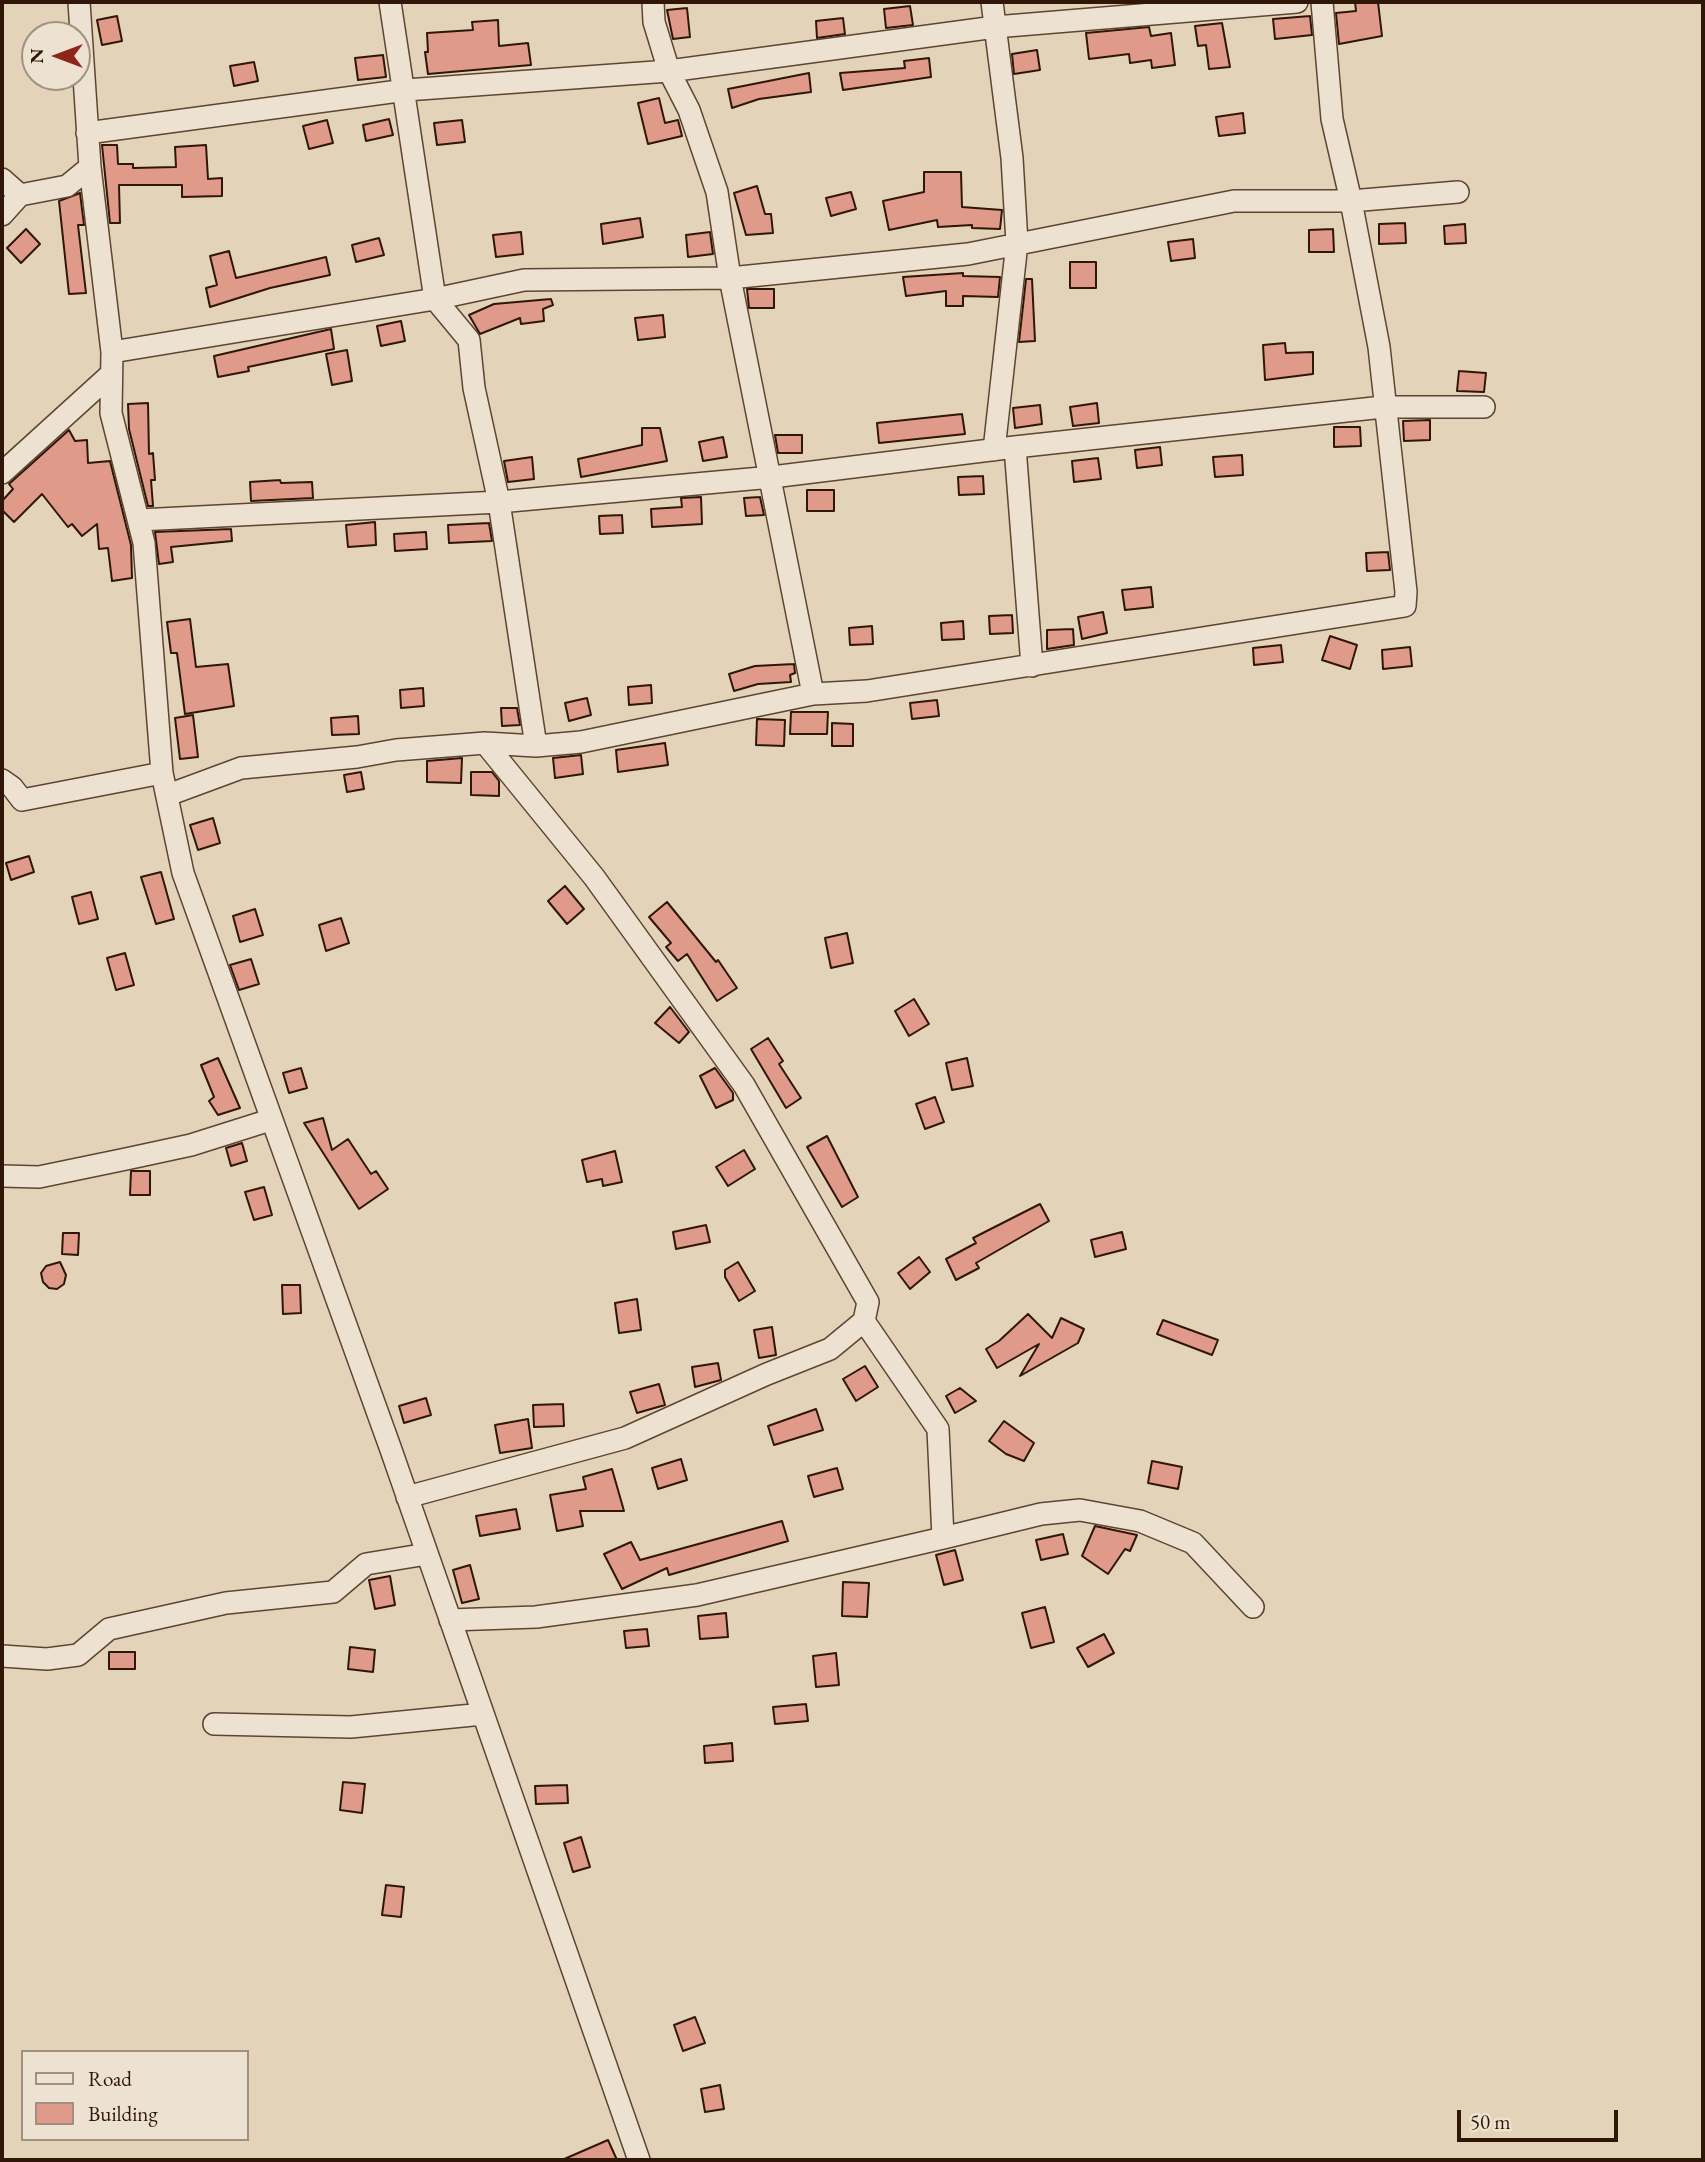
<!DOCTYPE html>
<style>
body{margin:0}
#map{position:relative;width:1705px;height:2162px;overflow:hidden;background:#e3d3b8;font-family:"EB Garamond",serif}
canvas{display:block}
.frame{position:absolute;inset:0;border:4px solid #301606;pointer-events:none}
.legend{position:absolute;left:21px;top:2050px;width:228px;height:91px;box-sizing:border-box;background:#ede2d1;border:2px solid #a19080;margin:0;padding:9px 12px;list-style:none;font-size:21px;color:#301606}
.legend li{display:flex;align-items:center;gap:14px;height:35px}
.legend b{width:35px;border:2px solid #a19080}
.north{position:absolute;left:21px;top:21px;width:70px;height:70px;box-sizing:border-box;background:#ede2d1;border:2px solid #a19080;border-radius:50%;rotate:270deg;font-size:19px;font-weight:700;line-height:28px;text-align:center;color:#301606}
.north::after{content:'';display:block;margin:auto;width:24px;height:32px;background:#8f2418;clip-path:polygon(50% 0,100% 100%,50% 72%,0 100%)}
.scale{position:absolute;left:1457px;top:2110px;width:161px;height:32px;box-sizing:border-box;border:4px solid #301606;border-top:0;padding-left:9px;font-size:21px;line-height:24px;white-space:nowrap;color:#301606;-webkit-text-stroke:5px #ede2d1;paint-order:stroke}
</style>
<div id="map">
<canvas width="1705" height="2162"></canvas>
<div class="frame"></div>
<ul class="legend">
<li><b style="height:9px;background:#ede2d1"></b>Road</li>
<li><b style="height:19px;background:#df9a8a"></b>Building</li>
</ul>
<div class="north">N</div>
<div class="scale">50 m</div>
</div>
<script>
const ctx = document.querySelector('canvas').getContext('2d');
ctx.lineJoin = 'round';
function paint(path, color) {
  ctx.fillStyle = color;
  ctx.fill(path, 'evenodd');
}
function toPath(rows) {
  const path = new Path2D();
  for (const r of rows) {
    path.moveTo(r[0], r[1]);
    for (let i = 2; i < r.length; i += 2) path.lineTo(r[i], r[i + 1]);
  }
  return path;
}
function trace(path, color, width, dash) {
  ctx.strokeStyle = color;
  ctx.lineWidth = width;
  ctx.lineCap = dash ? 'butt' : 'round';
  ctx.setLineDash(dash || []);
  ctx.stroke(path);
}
const building = toPath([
 [1355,2,1378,2,1382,36,1339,44,1336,13,1356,11,1355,2],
 [910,6,913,25,886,28,884,9,910,6],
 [687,8,690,37,673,39,667,10,687,8],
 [117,16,122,41,102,45,97,20,117,16],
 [1310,16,1312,35,1275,39,1273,19,1310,16],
 [843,18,845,34,817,38,816,21,843,18],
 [498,20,499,46,528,43,531,65,428,74,425,52,428,52,427,33,473,30,472,22,498,20],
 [1222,23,1230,67,1209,69,1206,45,1198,46,1195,26,1222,23],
 [1149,27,1151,36,1171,33,1175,65,1152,68,1151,60,1130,63,1129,54,1089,59,1086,33,1149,27],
 [1037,50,1040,70,1014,74,1012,54,1037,50],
 [383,55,386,77,358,80,355,58,383,55],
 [929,58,931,77,843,90,840,73,905,68,904,61,929,58],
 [254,62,258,81,234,86,230,66,254,62],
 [809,73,811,92,759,99,732,108,728,89,809,73],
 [659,98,665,123,678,120,682,136,648,144,638,103,659,98],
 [1243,113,1245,133,1219,136,1216,117,1243,113],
 [389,119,393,135,366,141,363,125,389,119],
 [327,120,333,143,309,149,303,126,327,120],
 [462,120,465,142,437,145,434,123,462,120],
 [102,145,117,145,118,164,133,164,133,168,176,167,175,147,206,145,208,179,222,178,222,196,182,197,182,185,119,185,120,223,110,223,102,145],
 [924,172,961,172,962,207,1002,210,1000,229,972,228,972,225,938,227,937,220,889,230,883,201,924,192,924,172],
 [757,186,765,214,771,214,773,233,746,235,734,193,757,186],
 [851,192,856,209,831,216,826,198,851,192],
 [80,193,84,225,78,225,86,293,69,294,59,201,80,193],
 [640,218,643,237,603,244,601,224,640,218],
 [1405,223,1406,243,1379,244,1379,224,1405,223],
 [1465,224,1466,243,1445,244,1444,226,1465,224],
 [26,229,40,244,21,263,7,248,26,229],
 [1333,229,1334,252,1309,252,1309,230,1333,229],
 [521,232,523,254,496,257,493,235,521,232],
 [710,232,713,254,688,257,686,235,710,232],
 [379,238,384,255,356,262,352,245,379,238],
 [1193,239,1195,258,1171,261,1168,242,1193,239],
 [229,251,236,278,326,257,330,275,270,288,210,307,206,288,217,285,210,256,229,251],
 [1070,262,1096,262,1096,288,1070,288,1070,262],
 [963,273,963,276,1000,277,998,297,963,296,963,306,946,306,946,291,906,296,903,277,963,273],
 [1026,279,1032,279,1035,341,1019,342,1026,279],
 [747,289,774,289,774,308,749,308,747,289],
 [551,299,553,305,543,309,544,321,521,324,520,318,480,334,469,315,494,304,551,299],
 [663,315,665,337,638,340,635,318,663,315],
 [401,321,405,341,381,346,377,326,401,321],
 [331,329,334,349,248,367,249,371,218,377,214,356,331,329],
 [1285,343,1286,353,1313,352,1313,374,1265,380,1263,345,1285,343],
 [347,350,352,381,332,385,326,354,347,350],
 [1459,371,1486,373,1484,392,1457,391,1459,371],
 [148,403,149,454,153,453,155,480,151,480,153,506,148,506,129,429,128,404,148,403],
 [1097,403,1099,423,1073,426,1070,407,1097,403],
 [1040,405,1042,424,1015,428,1013,408,1040,405],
 [962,414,965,434,879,443,877,423,962,414],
 [1430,420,1430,440,1404,441,1403,421,1430,420],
 [1334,427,1360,427,1361,446,1334,447,1334,427],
 [642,428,660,428,667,461,581,477,578,459,642,445,642,428],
 [69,430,75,441,87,440,88,463,110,461,131,545,132,578,112,581,108,548,99,549,97,524,82,536,72,524,68,527,42,494,14,522,2,510,2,501,13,489,9,484,69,430],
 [775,435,802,435,802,453,778,453,775,435],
 [723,437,727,457,703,461,699,442,723,437],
 [1160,447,1162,465,1137,468,1135,450,1160,447],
 [1242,455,1243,475,1215,477,1213,457,1242,455],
 [532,457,534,479,508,482,504,461,532,457],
 [1098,458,1101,479,1074,482,1072,461,1098,458],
 [983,476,984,494,959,495,958,477,983,476],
 [280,480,281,483,312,482,313,498,251,501,250,482,280,480],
 [807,490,834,490,834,511,807,511,807,490],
 [701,497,702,524,652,527,651,509,682,507,681,498,701,497],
 [760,497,764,515,746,516,744,498,760,497],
 [622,515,623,533,600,534,599,516,622,515],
 [375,522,376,545,348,547,346,525,375,522],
 [489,523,492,541,449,543,448,525,489,523],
 [231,529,232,541,171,547,173,562,159,564,155,532,231,529],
 [426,532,427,549,395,551,394,534,426,532],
 [1388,552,1390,570,1367,571,1366,553,1388,552],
 [1151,587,1153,607,1125,610,1122,590,1151,587],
 [1103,612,1107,633,1082,639,1078,617,1103,612],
 [1012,615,1013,633,990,634,989,616,1012,615],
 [190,619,196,667,228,664,234,706,185,714,177,653,171,653,167,622,190,619],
 [963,621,964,639,942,640,941,623,963,621],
 [872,626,873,644,850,645,849,628,872,626],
 [1073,629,1074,645,1047,649,1047,630,1073,629],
 [1330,636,1357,645,1350,669,1322,660,1330,636],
 [1281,645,1283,662,1254,665,1253,648,1281,645],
 [1410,647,1412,666,1383,669,1382,650,1410,647],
 [794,664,795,673,790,675,791,682,758,684,734,691,729,674,755,666,794,664],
 [651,685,652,703,629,705,628,687,651,685],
 [423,688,424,706,401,708,400,690,423,688],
 [587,698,591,715,569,721,565,703,587,698],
 [937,700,939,716,912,719,910,703,937,700],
 [501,708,517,708,520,725,502,726,501,708],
 [791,712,828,712,827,734,790,734,791,712],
 [193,715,198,757,180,759,175,718,193,715],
 [358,716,359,734,332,735,331,718,358,716],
 [757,719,785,720,784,746,756,745,757,719],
 [832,723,853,724,853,746,832,746,832,723],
 [665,743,668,765,618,772,616,750,665,743],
 [581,755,583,774,555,778,553,758,581,755],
 [462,758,461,783,427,782,427,761,462,758],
 [361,772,364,789,347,792,344,775,361,772],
 [471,772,492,772,499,781,499,796,471,795,471,772],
 [213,818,220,843,198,850,190,825,213,818],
 [29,856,34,872,11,880,6,863,29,856],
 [161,872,174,919,156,924,141,877,161,872],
 [565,886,584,909,567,924,548,901,565,886],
 [91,892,98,919,79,924,72,897,91,892],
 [667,902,716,962,718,960,737,988,717,1001,687,954,678,961,666,947,671,943,649,917,667,902],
 [255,909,263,935,240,942,233,916,255,909],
 [341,918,349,943,326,951,319,925,341,918],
 [847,933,853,963,831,968,825,938,847,933],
 [125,953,134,985,116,990,107,958,125,953],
 [251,959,259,984,239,990,230,965,251,959],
 [914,999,929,1024,909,1036,895,1011,914,999],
 [670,1007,689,1032,679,1043,655,1023,670,1007],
 [768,1038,783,1061,779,1064,801,1098,786,1108,751,1049,768,1038],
 [218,1058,240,1108,218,1115,209,1101,214,1097,201,1065,218,1058],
 [967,1058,973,1086,952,1090,946,1063,967,1058],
 [301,1068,307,1088,289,1093,283,1073,301,1068],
 [715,1068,733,1093,733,1100,716,1108,700,1076,715,1068],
 [935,1097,944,1122,925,1129,916,1104,935,1097],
 [323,1118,332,1150,348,1139,371,1174,376,1171,388,1189,359,1209,304,1123,323,1118],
 [827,1136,858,1197,842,1207,807,1147,827,1136],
 [242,1143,247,1161,231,1166,226,1148,242,1143],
 [744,1150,755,1169,728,1186,716,1167,744,1150],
 [615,1151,622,1182,603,1186,602,1179,587,1182,582,1160,615,1151],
 [131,1171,150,1171,150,1195,130,1195,131,1171],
 [264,1187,272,1215,254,1220,245,1192,264,1187],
 [1040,1204,1049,1221,976,1263,979,1268,956,1280,946,1259,976,1243,973,1238,1040,1204],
 [706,1225,710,1242,676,1249,673,1232,706,1225],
 [1122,1232,1126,1249,1095,1257,1091,1240,1122,1232],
 [63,1233,79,1233,78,1255,62,1254,63,1233],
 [919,1257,930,1272,910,1289,898,1273,919,1257],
 [60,1262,66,1275,64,1284,57,1289,49,1288,43,1282,41,1273,46,1266,60,1262],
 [738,1262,755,1291,739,1301,725,1277,725,1270,738,1262],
 [282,1285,300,1285,301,1313,283,1314,282,1285],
 [637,1299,641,1330,619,1333,615,1303,637,1299],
 [1028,1314,1052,1338,1061,1318,1084,1329,1078,1343,1020,1376,1039,1344,997,1368,986,1349,999,1341,1028,1314],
 [1163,1320,1218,1340,1212,1355,1157,1334,1163,1320],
 [772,1327,776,1355,759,1358,754,1330,772,1327],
 [718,1363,721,1380,695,1387,692,1367,718,1363],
 [865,1366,878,1387,856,1401,843,1379,865,1366],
 [659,1384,665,1405,637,1413,630,1392,659,1384],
 [960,1388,976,1401,955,1413,946,1396,960,1388],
 [426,1398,431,1415,404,1423,399,1406,426,1398],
 [563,1404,564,1426,534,1427,533,1405,563,1404],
 [816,1409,823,1430,774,1445,768,1426,816,1409],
 [528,1419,532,1448,500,1453,495,1425,528,1419],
 [1004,1421,1034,1443,1024,1461,1006,1454,989,1441,1004,1421],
 [681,1459,687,1480,658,1489,652,1468,681,1459],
 [1152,1461,1182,1467,1178,1489,1148,1483,1152,1461],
 [837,1468,843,1489,814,1497,808,1476,837,1468],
 [612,1469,624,1511,580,1511,583,1526,557,1531,550,1495,586,1489,583,1477,612,1469],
 [516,1509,520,1529,480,1536,476,1516,516,1509],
 [782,1521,788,1541,669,1575,667,1568,622,1589,604,1554,631,1542,640,1560,782,1521],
 [1095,1526,1137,1535,1130,1551,1125,1549,1108,1574,1082,1556,1095,1526],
 [1063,1534,1068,1554,1041,1560,1036,1540,1063,1534],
 [955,1550,963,1580,944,1585,936,1555,955,1550],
 [470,1565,479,1599,462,1603,453,1570,470,1565],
 [390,1576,395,1605,375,1609,369,1580,390,1576],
 [843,1582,869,1583,867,1617,842,1616,843,1582],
 [1045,1607,1054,1642,1031,1648,1022,1613,1045,1607],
 [726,1613,728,1637,700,1639,698,1616,726,1613],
 [647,1629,649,1646,626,1648,624,1631,647,1629],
 [1104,1634,1114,1653,1088,1667,1077,1648,1104,1634],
 [350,1647,375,1650,373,1672,348,1669,350,1647],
 [109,1652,135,1652,135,1669,109,1669,109,1652],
 [836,1653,839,1685,816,1687,813,1656,836,1653],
 [806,1704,808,1721,775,1724,773,1707,806,1704],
 [732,1743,733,1761,705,1763,704,1746,732,1743],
 [343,1782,365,1784,362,1813,340,1810,343,1782],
 [567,1785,568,1803,536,1804,535,1786,567,1785],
 [581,1837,590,1867,573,1872,564,1843,581,1837],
 [386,1885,404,1887,401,1917,382,1915,386,1885],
 [695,2017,705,2043,683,2051,674,2025,695,2017],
 [720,2085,724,2109,705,2112,701,2089,720,2085],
 [608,2140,617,2160,562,2160,608,2140]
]);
paint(building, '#df9a8a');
trace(building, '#301606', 2);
const minor = toPath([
 [79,2,90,167,112,352,111,413,144,543,162,773,183,873,390,1447,639,2160],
 [390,2,435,299,469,340,474,388,499,502,536,746],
 [653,2,654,22,669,71,689,110,717,192,730,278,813,694],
 [992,2,1012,158,1017,243,994,450],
 [87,133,406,90,669,71,995,27,1297,2],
 [2,179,20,195,67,186,90,167],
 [2,215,20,195],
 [112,352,435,299,524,280,730,278,968,254,1234,201,1351,201,1458,192],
 [1015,447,1032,666],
 [2,473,110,375],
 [139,520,499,502,772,477,1015,447,1383,407,1484,407],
 [2,780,12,787,22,800,162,773],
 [168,795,241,768,357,757,396,750,485,743,536,746,581,742,813,694,867,691,1405,606,1406,592,1379,347,1351,201,1332,119,1322,2],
 [2,1176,39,1177,126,1159,191,1145,270,1120],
 [407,1497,625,1438,767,1374,830,1349,864,1321,868,1302,744,1085,594,877,485,743],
 [943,1538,1041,1514,1080,1510,1140,1521,1193,1543,1253,1607],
 [450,1620,536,1617,697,1595,943,1538,938,1429,864,1321],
 [2,1656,47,1659,78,1655,109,1629,226,1603,333,1592,366,1564,427,1554],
 [214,1724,351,1727,483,1714]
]);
trace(minor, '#5d4532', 24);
trace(minor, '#ede2d1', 21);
</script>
